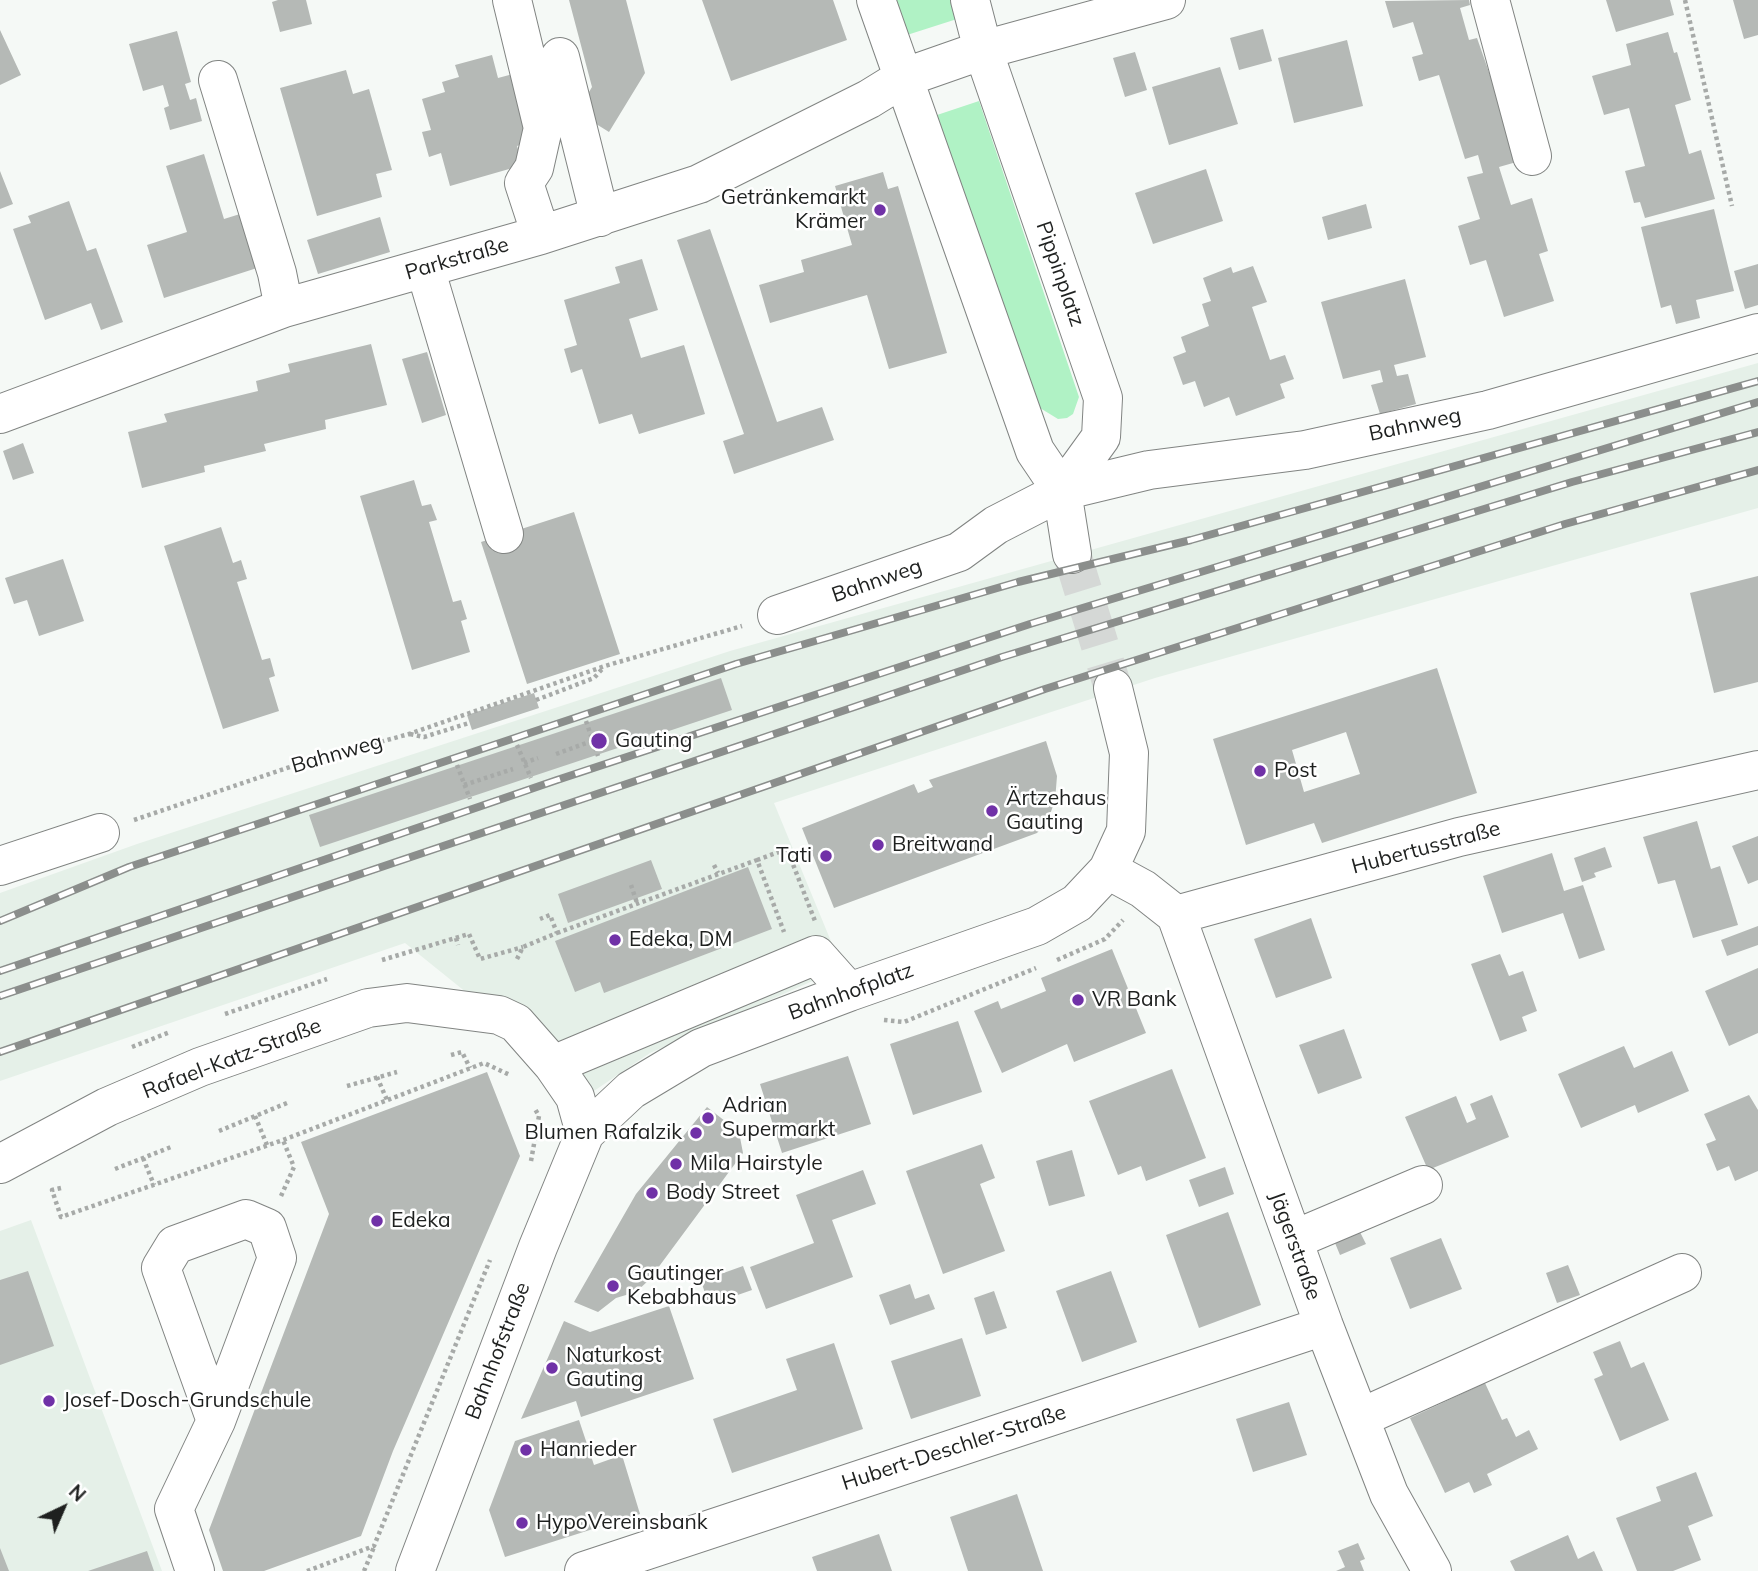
<!DOCTYPE html>
<meta charset="utf-8">
<style>
body{margin:0}
#map{position:relative;width:1758px;height:1571px;overflow:hidden;background:#f5f9f6;font-family:Mulish,sans-serif}
canvas{display:block}
.north{position:absolute;left:28px;top:1473px;width:70px;height:70px;-webkit-text-stroke:5px #fff;paint-order:stroke;rotate:44deg;font-size:19px;font-weight:700;line-height:28px;text-align:center;color:#1e201f}
.north::after{content:'';display:block;margin:auto;width:24px;height:32px;background:#1e201f;clip-path:polygon(50% 0,100% 100%,50% 72%,0 100%)}
</style>
<div id="map">
<canvas width="1758" height="1571"></canvas>
<div class="north">N</div>
</div>
<script>
const ctx = document.querySelector('canvas').getContext('2d');
ctx.lineJoin = 'round';
function paint(path, color) {
  ctx.fillStyle = color;
  ctx.fill(path, 'evenodd');
}
function toPath(rows) {
  const path = new Path2D();
  for (const r of rows) {
    path.moveTo(r[0], r[1]);
    for (let i = 2; i < r.length; i += 2) path.lineTo(r[i], r[i + 1]);
  }
  return path;
}
function trace(path, color, width, dash) {
  ctx.strokeStyle = color;
  ctx.lineWidth = width;
  ctx.lineCap = dash ? 'butt' : 'round';
  ctx.setLineDash(dash || []);
  ctx.stroke(path);
}
function drawText(font, color, halo, rows, align = 'center') {
  ctx.font = font + ' Mulish,sans-serif';
  ctx.lineWidth = 5;
  ctx.setLineDash([]);
  ctx.textBaseline = 'middle';
  ctx.strokeStyle = halo;
  ctx.fillStyle = color;
  for (const [text, x, y, turn = 0] of rows) {
    ctx.save();
    ctx.translate(x, y);
    ctx.rotate((+turn || 0) * Math.PI / 180);
    ctx.textAlign = isNaN(turn) ? turn : align;
    if (halo) ctx.strokeText(text, 0, 0);
    ctx.fillText(text, 0, 0);
    ctx.restore();
  }
}
paint(toPath([
 [1758,363,1758,508,1155,678,774,803,842,968,650,1053,591,1093,405,943,0,1081,0,893,137,844,730,651],
 [31,1220,162,1571,0,1571,0,1231]
]), '#e5f0e8');
paint(toPath([
 [895,0,950,0,957,19,907,35],
 [979,101,1079,397,1073,414,1067,418,1058,419,1040,408,937,115]
]), '#b0f2c5');
paint(toPath([
 [278,0,306,0,312,24,280,32,272,2],
 [569,0,626,0,645,73,609,132,577,112,592,87],
 [702,0,833,0,847,40,731,81],
 [1469,0,1470,5,1460,8,1469,40,1477,38,1520,161,1499,167,1511,205,1532,198,1548,251,1539,254,1554,301,1504,317,1486,260,1470,265,1458,226,1480,219,1467,177,1483,173,1478,155,1465,159,1439,75,1419,81,1412,57,1423,54,1413,22,1393,28,1385,1],
 [1606,0,1670,0,1674,15,1616,32],
 [1733,0,1758,0,1758,35,1744,39],
 [1263,29,1272,61,1239,70,1230,38],
 [0,30,21,75,0,85],
 [177,31,191,82,185,84,190,100,196,98,202,121,170,130,164,108,169,106,163,85,143,91,129,44],
 [1668,32,1674,53,1677,52,1691,100,1675,105,1689,154,1701,150,1715,199,1645,218,1640,202,1634,203,1625,171,1645,166,1629,108,1604,115,1592,76,1631,65,1626,44],
 [1347,40,1363,106,1294,123,1278,58],
 [1135,52,1147,90,1125,97,1113,58],
 [492,55,498,78,513,74,532,141,517,146,523,165,450,186,441,153,429,157,422,132,431,130,422,99,445,92,442,82,459,77,455,65],
 [1220,67,1238,124,1169,145,1152,87],
 [346,70,353,94,369,89,392,170,376,174,382,197,317,216,280,88],
 [204,154,224,219,240,214,257,268,164,298,147,245,187,232,166,166],
 [1206,169,1223,221,1153,244,1135,193],
 [0,171,13,204,0,209],
 [883,172,888,189,898,186,947,353,889,369,867,295,770,323,759,285,804,272,801,260,852,245,835,186],
 [69,201,87,251,96,248,123,322,101,330,91,303,45,320,13,229,31,223,28,216],
 [1366,204,1372,228,1328,240,1322,217],
 [1714,209,1734,291,1696,300,1700,318,1676,324,1671,305,1661,308,1641,227],
 [380,217,390,252,318,274,307,240],
 [710,229,777,422,822,407,834,440,734,474,723,441,744,434,677,240],
 [642,259,658,310,629,319,641,358,684,345,705,414,639,434,632,414,599,424,582,369,571,373,564,349,577,345,564,300,620,283,615,267],
 [1758,264,1758,305,1745,309,1734,271],
 [1253,266,1267,302,1252,307,1270,360,1285,355,1294,379,1280,384,1285,398,1236,416,1229,397,1204,407,1195,381,1183,385,1173,357,1186,352,1181,337,1209,326,1202,304,1211,301,1203,278,1231,267,1233,273],
 [1405,279,1426,357,1394,365,1397,376,1408,374,1416,404,1380,414,1371,385,1383,382,1380,370,1343,379,1321,302],
 [371,344,387,405,325,420,326,429,264,444,266,451,204,466,205,472,142,488,128,432,167,422,164,414,258,391,256,381,290,372,288,364],
 [427,352,446,415,422,423,402,359],
 [23,443,34,473,13,480,3,451],
 [414,480,422,506,431,504,437,520,429,522,453,602,461,600,467,619,461,621,470,652,412,670,360,496],
 [574,512,620,654,527,684,481,542],
 [221,527,233,563,241,560,247,579,237,582,262,660,270,658,275,676,269,678,279,711,223,729,164,546],
 [63,559,84,621,39,636,27,600,14,604,5,578],
 [1758,576,1758,682,1714,693,1690,593],
 [1437,668,1477,793,1322,843,1314,823,1246,845,1213,739],
 [1346,732,1360,774,1304,792,1292,750],
 [721,678,732,710,320,847,309,815],
 [534,693,539,708,472,730,467,715],
 [1046,741,1057,776,1055,801,1047,822,1037,833,834,908,802,828,914,784,918,793,933,787,929,780],
 [1697,821,1711,869,1720,866,1738,925,1693,938,1675,880,1658,884,1643,837],
 [1758,836,1758,880,1748,884,1732,846],
 [1605,847,1612,867,1594,873,1596,877,1582,882,1574,858],
 [1552,853,1564,891,1583,885,1605,950,1579,959,1563,913,1502,933,1483,876],
 [651,860,662,889,568,923,558,894],
 [748,867,772,929,604,993,600,982,575,992,555,941],
 [1311,918,1332,978,1276,998,1254,939],
 [1758,926,1758,945,1727,956,1721,940],
 [1112,949,1146,1033,1074,1062,1067,1044,1002,1073,974,1011,998,1001,1001,1009,1046,991,1041,978],
 [1500,954,1509,976,1523,971,1537,1011,1522,1017,1527,1031,1500,1041,1471,964],
 [1758,968,1758,1033,1729,1046,1705,991],
 [958,1021,982,1092,913,1115,890,1044],
 [1344,1029,1362,1078,1318,1094,1299,1045],
 [1624,1046,1634,1068,1672,1051,1689,1091,1638,1113,1635,1105,1581,1128,1558,1074],
 [848,1056,871,1124,782,1153,760,1084],
 [1172,1069,1206,1158,1146,1181,1141,1166,1118,1175,1089,1101],
 [487,1072,520,1156,393,1451,361,1536,264,1571,223,1571,209,1530,329,1214,301,1142],
 [1492,1095,1509,1137,1428,1170,1405,1117,1456,1096,1467,1123,1476,1119,1470,1104],
 [1749,1095,1758,1110,1758,1171,1735,1181,1729,1166,1717,1171,1706,1144,1716,1140,1704,1114],
 [707,1107,739,1132,743,1153,649,1280,636,1292,616,1298,598,1312,574,1302,636,1194],
 [982,1144,995,1178,980,1184,1005,1251,943,1274,906,1171],
 [1072,1150,1085,1196,1049,1206,1036,1161],
 [1225,1167,1234,1194,1199,1207,1189,1180],
 [863,1170,876,1204,832,1220,853,1277,766,1309,750,1267,814,1243,796,1195],
 [1228,1212,1261,1305,1199,1328,1166,1235],
 [1360,1232,1366,1244,1340,1255,1335,1243],
 [1441,1238,1462,1289,1410,1309,1390,1258],
 [1568,1265,1580,1295,1557,1303,1546,1273],
 [743,1266,752,1290,709,1305,701,1281],
 [28,1271,54,1346,0,1365,0,1280],
 [1111,1271,1137,1342,1082,1362,1056,1291],
 [910,1284,915,1299,929,1294,935,1309,890,1325,879,1295],
 [994,1291,1007,1328,986,1335,974,1298],
 [669,1306,694,1379,581,1417,576,1401,521,1419,564,1321,590,1332],
 [962,1338,981,1396,911,1419,891,1361],
 [1620,1341,1631,1368,1644,1362,1669,1420,1620,1441,1594,1379,1603,1375,1593,1352],
 [834,1343,863,1429,732,1473,713,1419,797,1390,786,1359],
 [1485,1383,1502,1420,1507,1418,1516,1437,1529,1430,1538,1449,1487,1474,1492,1485,1474,1493,1469,1482,1445,1493,1410,1418],
 [1289,1402,1307,1455,1253,1472,1236,1419],
 [579,1420,594,1465,622,1455,640,1514,505,1557,489,1510,515,1441],
 [1696,1472,1713,1516,1688,1526,1701,1560,1673,1571,1637,1571,1616,1518,1661,1501,1656,1487],
 [1017,1494,1043,1571,968,1571,950,1517],
 [879,1534,892,1571,817,1571,812,1557],
 [1568,1535,1578,1559,1594,1551,1603,1571,1515,1571,1510,1561],
 [1358,1543,1365,1559,1360,1561,1364,1571,1336,1571,1345,1567,1338,1551],
 [0,1548,9,1571,0,1571],
 [147,1551,154,1571,88,1571]
]), '#b5b9b6');
trace(toPath([
 [1072,554,1113,688]
]), '#d5d8d6', 38, [38, 19]);
const minor = toPath([
 [512,0,543,128,534,168,524,183,541,235],
 [876,0,1035,451,1062,491,1072,554],
 [970,0,983,50,1103,398,1101,437,1062,491],
 [1490,0,1532,156],
 [560,57,600,217],
 [218,80,277,273,284,308],
 [425,268,504,534],
 [0,414,284,308,541,235,699,184,869,99,903,78,983,50,1166,0],
 [777,615,959,552,996,525,1062,491,1149,470,1305,450,1488,410,1758,333],
 [0,866,100,833],
 [1108,870,1143,889,1176,915,1459,837,1758,770],
 [1176,915,1324,1326,1389,1494,1432,1571],
 [553,1065,816,955,849,992],
 [0,1164,107,1107,200,1067,368,1008,407,1003,499,1015,516,1023,553,1065,575,1097,585,1133],
 [1293,1240,1423,1185],
 [1360,1418,1682,1273],
 [195,1571,174,1509,216,1421,277,1258,267,1228,246,1219,175,1245,161,1268,216,1421],
 [415,1571,538,1247,585,1133,631,1090,701,1048,849,992,1037,926,1077,903,1108,870,1126,831,1129,753,1113,688],
 [584,1571,1324,1326]
]);
trace(minor, '#818482', 40);
trace(toPath([
 [1685,0,1732,206],
 [536,700,594,678,604,667],
 [586,721,598,756],
 [410,734,424,737,469,723],
 [517,745,531,778],
 [556,754,592,741],
 [524,763,538,758],
 [457,765,470,799],
 [464,785,513,769],
 [134,820,293,766,409,734,605,666,742,626],
 [757,860,787,849,815,921],
 [714,865,718,873],
 [631,885,637,903],
 [557,933,757,860,784,932],
 [456,938,458,945],
 [517,959,523,947,557,933,550,915,540,919],
 [382,960,469,934,480,959,523,947],
 [1057,960,1105,939,1123,920],
 [225,1014,327,979],
 [884,1020,904,1022,1036,968],
 [132,1047,170,1032],
 [451,1055,462,1052,470,1068],
 [377,1077,387,1100],
 [347,1086,397,1072],
 [255,1116,267,1145],
 [219,1131,287,1103],
 [143,1158,154,1185],
 [531,1161,539,1116,535,1109],
 [115,1169,171,1147],
 [61,1188,52,1190,61,1217,283,1140,484,1063,510,1075],
 [281,1196,294,1167,283,1140],
 [307,1571,374,1546,490,1260],
 [364,1571,374,1547]
]), '#a7aaa8', 4.5, [3.5, 3.5]);
trace(minor, '#fff', 38);
const rail = toPath([
 [0,921,129,867,736,664,1018,582,1191,540,1758,381],
 [0,971,557,780,1030,624,1758,402],
 [0,996,1002,657,1572,482,1758,432],
 [0,1052,1045,689,1565,524,1758,470]
]);
trace(rail, '#8b8e8c', 8);
trace(rail, '#fff', 5, [16]);
for (const [x, y, r, color] of [
 [880,210,7,"#7031a7"],
 [599,741,9,"#7031a7"],
 [1260,771,7,"#7031a7"],
 [992,811,7,"#7031a7"],
 [878,845,7,"#7031a7"],
 [826,856,7,"#7031a7"],
 [615,940,7,"#7031a7"],
 [1078,1000,7,"#7031a7"],
 [708,1118,7,"#7031a7"],
 [696,1133,7,"#7031a7"],
 [676,1164,7,"#7031a7"],
 [652,1193,7,"#7031a7"],
 [377,1221,7,"#7031a7"],
 [613,1286,7,"#7031a7"],
 [552,1368,7,"#7031a7"],
 [49,1401,7,"#7031a7"],
 [526,1450,7,"#7031a7"],
 [522,1523,7,"#7031a7"]
]) {
  const dot = new Path2D();
  dot.arc(x, y, r, 0, 2 * Math.PI);
  ctx.fillStyle = color;
  ctx.fill(dot);
  trace(dot, '#fff', 2.5);
}
drawText('21px', '#1e201f', '#fff', [
 ["Getränkemarkt",866,198,"right"],
 ["Krämer",866,222,"right"],
 ["Gauting",615,741],
 ["Post",1274,771],
 ["Ärtzehaus",1006,799],
 ["Gauting",1006,823],
 ["Breitwand",892,845],
 ["Tati",812,856,"right"],
 ["Edeka, DM",629,940],
 ["VR Bank",1092,1000],
 ["Adrian",722,1106],
 ["Supermarkt",722,1130],
 ["Blumen Rafalzik",682,1133,"right"],
 ["Mila Hairstyle",690,1164],
 ["Body Street",666,1193],
 ["Edeka",391,1221],
 ["Gautinger",627,1274],
 ["Kebabhaus",627,1298],
 ["Naturkost",566,1356],
 ["Gauting",566,1380],
 ["Josef-Dosch-Grundschule",63,1401],
 ["Hanrieder",540,1450],
 ["HypoVereinsbank",536,1523]
], 'left');
drawText('21px', '#1e201f', '#fff', [
 ["Parkstraße",457,259,-16],
 ["Pippinplatz",1060,274,71],
 ["Bahnweg",1415,425,-12],
 ["Bahnweg",877,581,-19],
 ["Bahnweg",337,754,-16],
 ["Hubertusstraße",1426,848,-15],
 ["Bahnhofplatz",851,992,-20],
 ["Rafael-Katz-Straße",232,1059,-21],
 ["Jägerstraße",1295,1246,70],
 ["Bahnhofstraße",498,1351,-69],
 ["Hubert-Deschler-Straße",954,1448,-18]
]);
</script>
